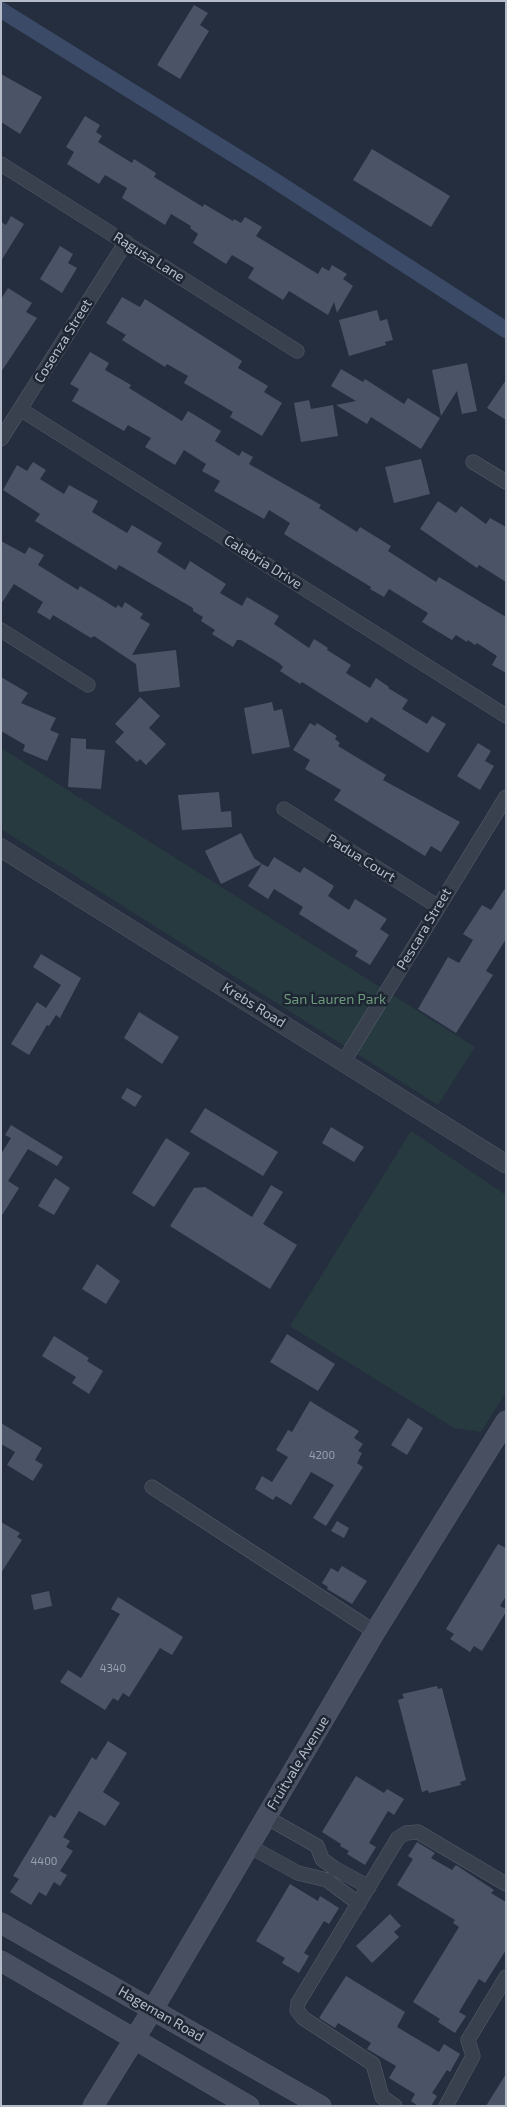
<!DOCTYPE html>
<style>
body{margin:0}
#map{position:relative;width:507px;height:2107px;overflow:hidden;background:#252e3e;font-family:"Exo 2",sans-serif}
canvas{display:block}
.frame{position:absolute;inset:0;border:2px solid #b5bbc9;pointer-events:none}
</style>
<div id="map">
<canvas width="507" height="2107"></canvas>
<div class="frame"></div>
</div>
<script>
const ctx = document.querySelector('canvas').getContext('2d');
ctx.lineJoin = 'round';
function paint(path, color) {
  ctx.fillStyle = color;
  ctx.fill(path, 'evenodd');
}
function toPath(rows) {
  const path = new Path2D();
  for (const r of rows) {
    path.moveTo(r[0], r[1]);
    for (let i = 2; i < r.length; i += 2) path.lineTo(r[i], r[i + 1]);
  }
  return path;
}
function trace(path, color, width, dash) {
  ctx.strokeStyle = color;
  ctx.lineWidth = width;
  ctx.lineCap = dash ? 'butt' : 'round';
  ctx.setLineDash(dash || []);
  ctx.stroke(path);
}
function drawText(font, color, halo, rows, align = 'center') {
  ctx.font = font + ' "Exo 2",sans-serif';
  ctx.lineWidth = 5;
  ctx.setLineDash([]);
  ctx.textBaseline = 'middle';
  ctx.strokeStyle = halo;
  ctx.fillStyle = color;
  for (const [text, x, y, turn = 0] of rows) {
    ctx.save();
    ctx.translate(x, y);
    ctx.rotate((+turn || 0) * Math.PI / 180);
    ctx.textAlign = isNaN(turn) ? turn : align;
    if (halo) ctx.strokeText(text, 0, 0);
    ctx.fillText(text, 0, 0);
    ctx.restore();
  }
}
paint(toPath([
 [1,748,475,1047,438,1105,1,829],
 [411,1131,506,1195,506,1392,481,1432,454,1428,290,1326]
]), '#273a3f');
trace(toPath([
 [1,10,263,173,506,330]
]), '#3b4a66', 16);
paint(toPath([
 [194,5,208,13,200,25,209,31,180,79,157,65],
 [1,74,42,97,20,134,1,122],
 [85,116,100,125,96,132,102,136,98,142,132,163,134,159,156,173,154,177,203,207,204,204,233,221,234,219,241,223,245,217,262,227,256,236,318,274,322,267,329,271,332,265,347,274,343,279,353,286,337,313,334,302,328,315,289,291,283,300,248,278,254,268,232,255,226,264,193,243,198,234,190,228,191,226,171,214,165,225,122,198,127,188,105,175,99,184,67,164,74,152,66,147],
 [372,149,450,196,431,227,353,180],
 [11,216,24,224,1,261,1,222,6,225],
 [60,246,73,254,68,263,77,268,62,293,40,279],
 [8,288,32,303,26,312,37,318,1,372,1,299],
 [122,297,140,307,145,299,159,308,242,361,238,368,268,386,264,392,282,403,262,436,230,417,233,412,184,383,188,376,167,364,165,367,122,340,126,335,106,323],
 [377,310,380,321,387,319,393,340,385,342,386,345,349,356,339,320],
 [90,352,109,363,105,370,131,385,129,388,182,421,188,411,221,431,215,441,239,456,242,451,253,457,249,464,321,505,319,508,357,532,360,527,391,546,388,551,436,582,439,577,506,617,506,673,492,665,497,656,477,643,475,645,468,640,467,642,456,635,452,640,422,622,428,613,410,602,389,589,384,597,370,589,371,587,284,534,290,523,269,510,264,519,214,491,220,481,202,471,206,464,184,450,175,465,145,447,151,438,128,425,124,431,72,401,79,389,70,384],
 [467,363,477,411,462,414,457,391,441,416,432,370],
 [341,369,363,382,365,379,404,404,408,398,440,418,421,449,371,417,367,424,336,405,356,401,331,386],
 [506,380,506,420,487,408],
 [309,400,311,409,333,405,338,436,301,442,294,403],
 [421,459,430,494,394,503,385,467],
 [33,462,46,470,40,479,64,494,69,485,98,501,92,512,127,533,132,525,162,543,157,552,185,570,190,561,226,584,220,593,242,606,247,597,279,616,274,624,309,648,314,639,328,648,327,650,351,665,346,673,370,688,376,678,389,687,388,688,408,700,402,709,427,724,432,716,446,724,428,753,371,717,367,723,302,682,300,684,280,671,283,667,279,663,241,640,237,640,233,647,212,634,215,630,201,621,203,617,193,611,193,608,119,565,116,570,35,521,40,514,3,490,17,465,27,471],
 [438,501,456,513,461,506,486,524,490,518,506,527,506,582,479,565,477,568,420,529],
 [1,541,25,554,29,547,44,555,38,565,78,590,80,586,116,608,118,605,122,608,125,602,143,614,140,618,150,624,132,655,176,650,180,687,139,692,136,664,94,636,91,638,53,615,50,620,37,612,43,602,14,584,1,604],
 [1,677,28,693,21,703,56,718,50,730,59,734,47,761,23,751,25,745,1,731],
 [140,697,160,716,149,728,166,744,146,765,140,759,137,762,115,742,124,732,115,724],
 [272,702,274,711,282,709,290,747,252,754,244,708],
 [310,723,315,726,317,723,337,736,335,739,340,743,338,746,386,775,383,780,460,822,441,852,431,846,425,856,334,800,341,790,305,769,310,760,293,750],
 [71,738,86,739,86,749,105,750,101,789,68,787],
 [478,743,491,751,485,761,494,766,480,790,457,776],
 [219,792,221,812,231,811,232,827,182,830,178,795],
 [241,833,254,858,262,864,221,884,205,851],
 [274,857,300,873,304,867,334,886,328,896,349,910,355,899,387,919,380,929,389,935,370,965,355,956,358,951,299,914,303,907,274,889,268,899,248,886,262,864,268,867],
 [506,887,506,939,486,971,493,975,456,1033,418,1009,448,957,459,963,473,940,463,934,482,905,491,910],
 [41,954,81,978,60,1018,56,1015,49,1026,47,1025,29,1055,11,1044,37,1002,46,1008,61,985,33,967],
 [139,1012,179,1037,162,1064,124,1038],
 [127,1088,142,1096,135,1107,121,1098],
 [205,1108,278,1152,263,1176,190,1132],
 [11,1125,63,1157,57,1166,28,1149,8,1181,19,1188,1,1217,1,1154,11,1138,5,1135],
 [331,1127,364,1147,354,1162,322,1143],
 [166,1138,190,1153,154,1207,132,1193],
 [55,1178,70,1188,54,1215,38,1206],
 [271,1185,283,1192,263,1224,297,1245,270,1289,170,1226,194,1188,205,1187,252,1217],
 [97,1264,120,1281,106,1304,82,1289],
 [287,1334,335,1364,318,1391,270,1362],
 [54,1336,89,1358,87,1361,103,1371,89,1394,72,1383,76,1377,42,1356],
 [310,1401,359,1431,354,1438,363,1444,358,1451,362,1453,357,1463,363,1467,326,1526,313,1518,334,1485,311,1472,291,1505,276,1496,273,1500,255,1489,262,1476,272,1482,288,1457,276,1450,288,1430,292,1432],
 [408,1418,423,1428,407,1455,391,1445],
 [1,1423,42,1448,35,1460,43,1465,33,1481,7,1465,15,1452,1,1444],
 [337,1521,349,1528,344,1538,331,1531],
 [1,1522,20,1533,17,1537,22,1540,1,1573],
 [498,1544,506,1548,506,1596,500,1606,506,1609,506,1612,482,1651,474,1646,470,1652,450,1639,454,1634,446,1629],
 [342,1566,367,1581,352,1604,327,1589,328,1587,322,1583,331,1568,338,1572],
 [49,1591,52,1606,34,1610,31,1595],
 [118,1597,183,1637,172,1655,160,1648,129,1697,123,1693,118,1701,113,1698,105,1710,60,1682,68,1670,81,1678,120,1614,111,1609],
 [437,1686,438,1689,442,1688,466,1780,460,1782,461,1785,429,1793,428,1790,422,1792,398,1700,404,1698,402,1694],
 [108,1741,127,1753,103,1792,120,1803,105,1826,79,1811,63,1837,70,1841,66,1847,73,1851,60,1871,67,1875,60,1886,54,1882,46,1896,39,1892,31,1905,10,1892,19,1879,13,1876,50,1815,55,1818,92,1757,96,1760],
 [356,1776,384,1793,387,1789,404,1799,394,1815,388,1811,369,1843,376,1847,365,1865,347,1854,349,1851,340,1846,341,1844,322,1832],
 [417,1842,435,1853,431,1858,452,1870,456,1865,494,1890,491,1893,506,1902,506,1950,485,1983,479,1979,459,2012,466,2016,455,2033,438,2022,440,2019,413,2002,459,1927,453,1923,455,1920,397,1885,413,1859,408,1856],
 [290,1884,318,1901,320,1896,339,1908,329,1924,324,1921,304,1953,309,1956,299,1973,282,1963,285,1958,256,1941],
 [390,1914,401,1926,394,1932,399,1937,372,1963,356,1946],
 [346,1976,405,2012,397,2027,439,2052,444,2044,460,2054,450,2072,447,2070,432,2093,437,2096,431,2106,418,2106,411,2101,415,2094,389,2078,396,2066,367,2049,371,2043,338,2023,335,2028,319,2018],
 [506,2074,506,2106,486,2106]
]), '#4b5467');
const minor = toPath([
 [1,164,297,351],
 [20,409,506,716],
 [1,439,126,242],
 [473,462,506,482],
 [1,630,88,685],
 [284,809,437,906],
 [344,1061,506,797],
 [152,1487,375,1632],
 [266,1817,317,1846,322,1859,334,1868,369,1887],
 [249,1846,298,1873,327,1880,359,1904],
 [395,2106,382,2097,373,2064,303,2018,297,2010,298,2003,398,1838,406,1833,418,1832,506,1884],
 [446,2106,473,2056,468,2040,506,1977]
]);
const tertiary = toPath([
 [1,848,506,1164]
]);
const secondary = toPath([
 [1,1923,321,2106],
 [1,1961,249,2106],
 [93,2106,153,2009,375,1632,506,1421]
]);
trace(minor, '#575e6c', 15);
trace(tertiary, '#575e6c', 19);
trace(secondary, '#575e6c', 21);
trace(minor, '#39404e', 14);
trace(tertiary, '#39404e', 18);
trace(secondary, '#474f61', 20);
drawText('11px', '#9aa1b0', null, [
 ["4200",322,1455],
 ["4340",113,1668],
 ["4400",44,1861]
]);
drawText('14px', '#b5bbc9', '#1e2533', [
 ["Ragusa Lane",149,257,32],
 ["Cosenza Street",63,341,-58],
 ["Calabria Drive",263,562,32],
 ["Padua Court",361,858,32],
 ["Pescara Street",424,929,-59],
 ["Krebs Road",254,1005,32],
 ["Fruitvale Avenue",298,1763,-59],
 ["Hageman Road",161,2014,30]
]);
drawText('14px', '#6d997b', '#1e2533', [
 ["San Lauren Park",335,999]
]);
</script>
